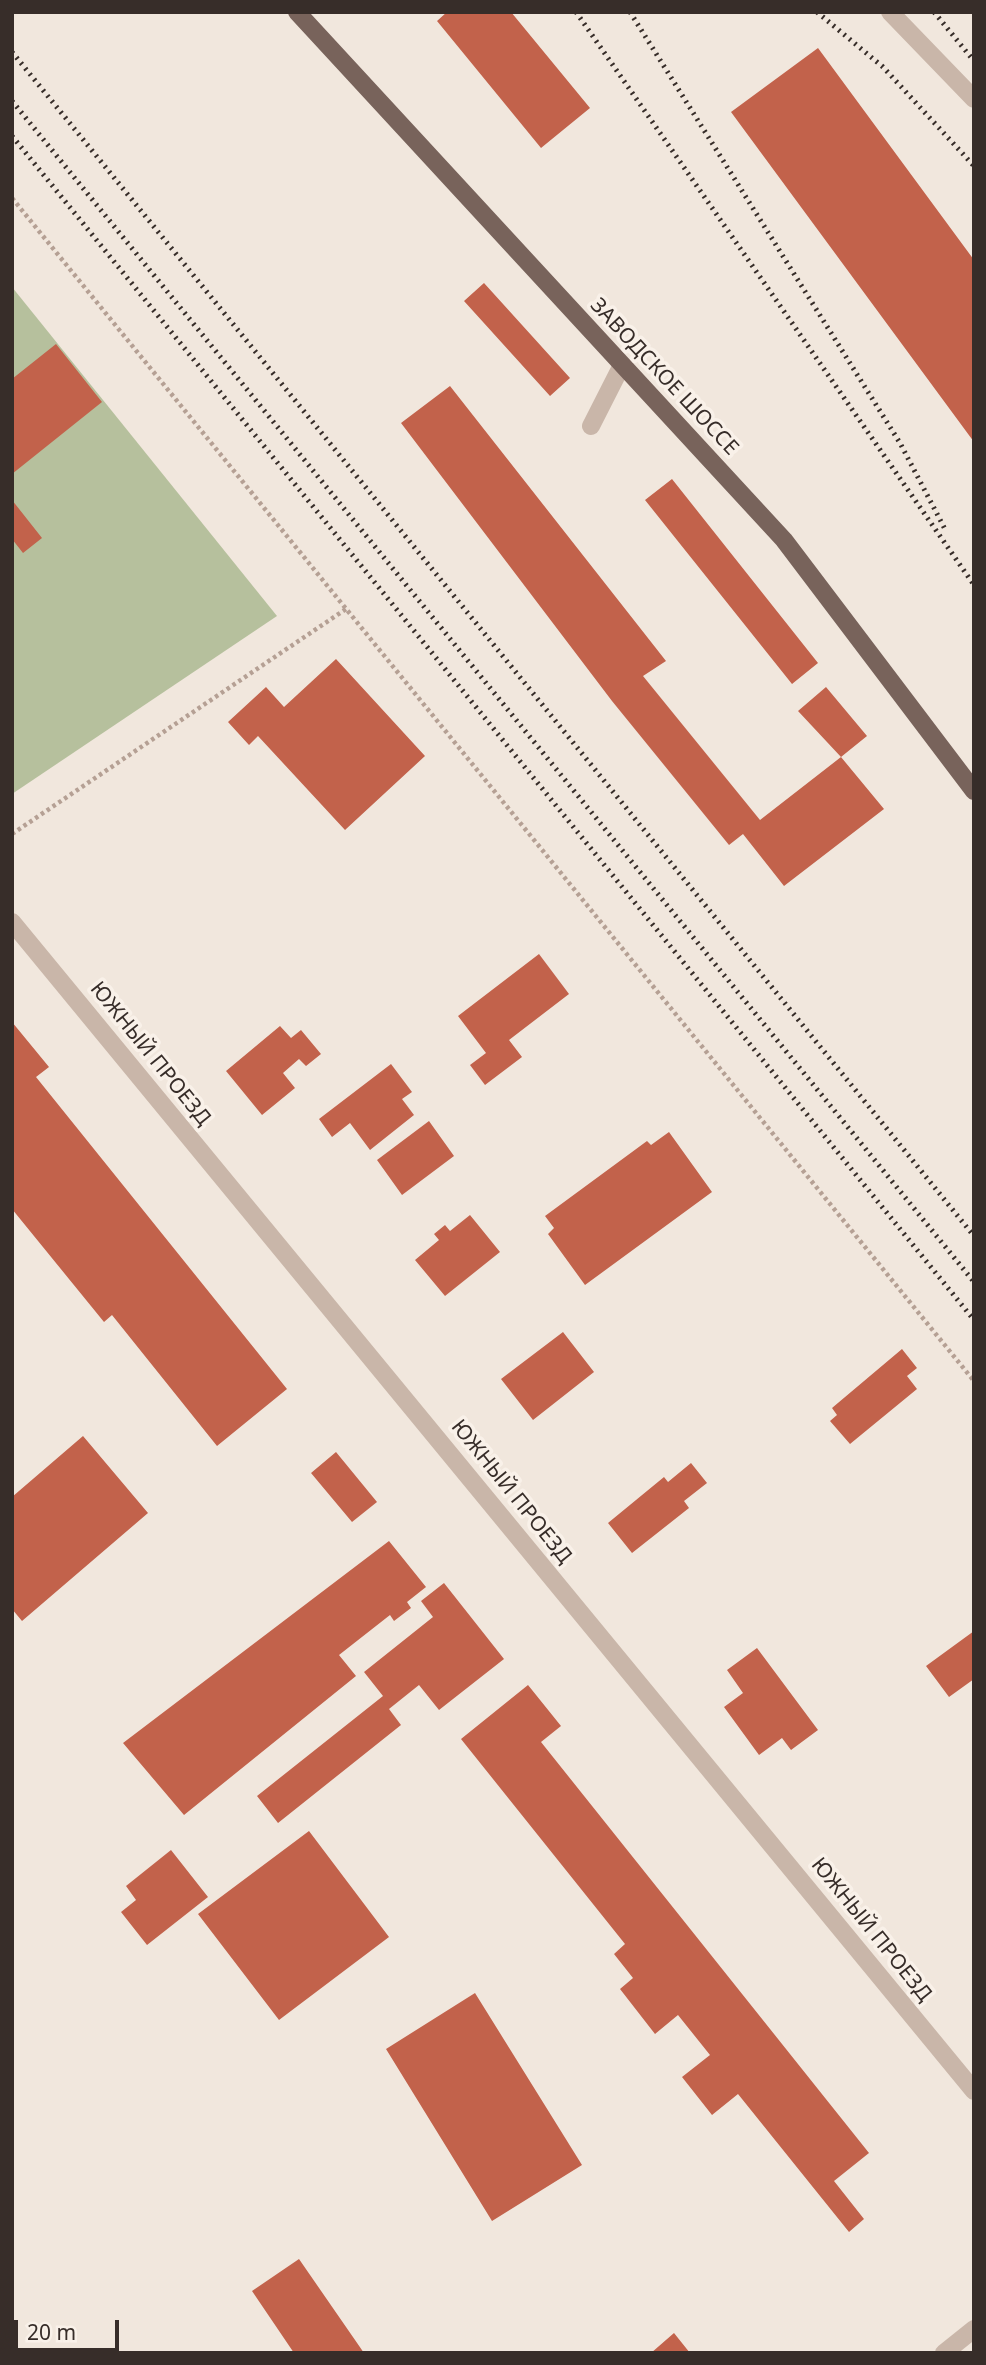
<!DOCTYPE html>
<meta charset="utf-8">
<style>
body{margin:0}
#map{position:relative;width:986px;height:2365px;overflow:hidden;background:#f1e7dd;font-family:"Noto Sans",sans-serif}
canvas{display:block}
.frame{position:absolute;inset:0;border:14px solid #372d29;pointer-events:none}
.scale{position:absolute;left:14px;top:2320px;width:105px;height:32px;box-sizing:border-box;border:4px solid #372d29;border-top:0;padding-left:9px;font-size:21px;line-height:24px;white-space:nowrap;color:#372d29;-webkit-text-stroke:5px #f9f1e9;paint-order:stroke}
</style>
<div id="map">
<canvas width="986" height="2365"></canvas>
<div class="frame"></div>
<div class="scale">20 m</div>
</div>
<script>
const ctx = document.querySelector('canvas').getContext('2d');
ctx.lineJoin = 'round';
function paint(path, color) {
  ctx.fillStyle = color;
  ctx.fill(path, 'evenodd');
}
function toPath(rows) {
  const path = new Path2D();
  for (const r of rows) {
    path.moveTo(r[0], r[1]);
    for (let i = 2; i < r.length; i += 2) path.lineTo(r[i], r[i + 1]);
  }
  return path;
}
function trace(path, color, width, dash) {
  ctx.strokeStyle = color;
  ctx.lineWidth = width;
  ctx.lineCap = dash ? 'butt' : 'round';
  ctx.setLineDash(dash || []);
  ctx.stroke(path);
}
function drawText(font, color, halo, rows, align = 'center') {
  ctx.font = font + ' "Noto Sans",sans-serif';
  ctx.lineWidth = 7;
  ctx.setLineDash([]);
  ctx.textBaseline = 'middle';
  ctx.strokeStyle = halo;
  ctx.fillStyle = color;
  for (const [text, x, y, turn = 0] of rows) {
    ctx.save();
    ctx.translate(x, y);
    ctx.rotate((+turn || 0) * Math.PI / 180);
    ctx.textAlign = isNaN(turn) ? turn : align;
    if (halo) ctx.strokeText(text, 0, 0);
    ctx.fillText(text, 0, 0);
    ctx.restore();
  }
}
paint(toPath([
 [12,287,277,616,12,794]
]), '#b6c09d');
paint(toPath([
 [447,12,511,12,590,108,541,148,437,21],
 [818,48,974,260,974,442,731,112],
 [484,283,570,378,550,396,464,301],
 [56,344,102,402,12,474,12,379],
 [450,386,666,661,643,676,760,820,841,757,884,809,784,886,743,834,729,845,612,701,401,423],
 [672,479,818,663,792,684,645,500],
 [12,500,42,538,23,553,12,539],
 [336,659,425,756,345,830,258,736,249,745,228,722,266,687,284,707],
 [826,687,867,736,841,757,798,711],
 [539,954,569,994,509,1040,522,1057,485,1085,470,1065,486,1053,458,1016],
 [12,1022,49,1067,36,1077,287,1389,217,1446,112,1315,104,1322,12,1209],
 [280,1026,291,1038,301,1030,321,1054,306,1066,299,1059,283,1073,295,1088,262,1115,226,1071],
 [391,1064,412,1092,402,1099,414,1115,370,1150,350,1123,332,1137,319,1119],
 [429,1121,454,1156,402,1195,377,1160],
 [669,1132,712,1192,585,1285,548,1234,554,1228,545,1216,647,1141,651,1145],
 [470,1215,500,1252,445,1296,415,1260,439,1240,434,1234,445,1225,450,1231],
 [563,1332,594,1372,533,1420,501,1379],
 [902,1349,917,1368,907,1376,917,1389,850,1444,830,1421,837,1415,832,1408],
 [83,1436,148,1513,22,1621,12,1609,12,1497],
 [336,1452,377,1502,352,1522,311,1473],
 [691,1463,707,1483,684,1501,689,1508,632,1553,608,1523,664,1477,668,1482],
 [389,1541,426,1587,407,1602,411,1608,394,1621,390,1615,339,1655,356,1676,184,1815,123,1743],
 [444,1583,504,1659,439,1710,419,1685,389,1709,401,1725,278,1823,257,1796,383,1696,364,1672,433,1617,421,1601],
 [974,1631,974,1679,949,1697,926,1666],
 [757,1648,818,1730,791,1750,782,1738,759,1755,724,1707,743,1693,727,1670],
 [528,1685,561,1726,541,1742,869,2153,834,2181,864,2219,849,2232,738,2094,712,2115,682,2077,710,2055,678,2015,655,2034,620,1989,633,1978,614,1954,625,1944,461,1739],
 [309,1831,389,1937,279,2020,198,1914],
 [171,1850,208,1897,147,1945,121,1912,136,1900,126,1886],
 [475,1993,582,2165,492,2221,386,2049],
 [299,2259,364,2353,294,2353,252,2291],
 [674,2333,690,2353,651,2353]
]), '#c2624b');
trace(toPath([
 [12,198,974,1381],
 [12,834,346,609]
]), '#b5a094', 4.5, [3.5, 3.5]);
trace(toPath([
 [890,12,974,99],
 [591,426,622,365],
 [12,922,974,2091],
 [944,2353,974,2329]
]), '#c9b6a9', 18);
trace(toPath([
 [297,12,784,540,974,791]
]), '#78635b', 18);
trace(toPath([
 [576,12,974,585],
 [630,12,900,443,946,531],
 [817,12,883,67,974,166],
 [934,12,974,61],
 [12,52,974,1236],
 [12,101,974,1282],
 [12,136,974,1320]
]), '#372d29', 5, [2, 5]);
drawText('21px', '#372d29', '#f9f1e9', [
 ["ЗАВОДСКОЕ ШОССЕ",664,377,47],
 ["ЮЖНЫЙ ПРОЕЗД",150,1054,51],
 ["ЮЖНЫЙ ПРОЕЗД",511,1492,51],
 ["ЮЖНЫЙ ПРОЕЗД",871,1930,51]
]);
</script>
